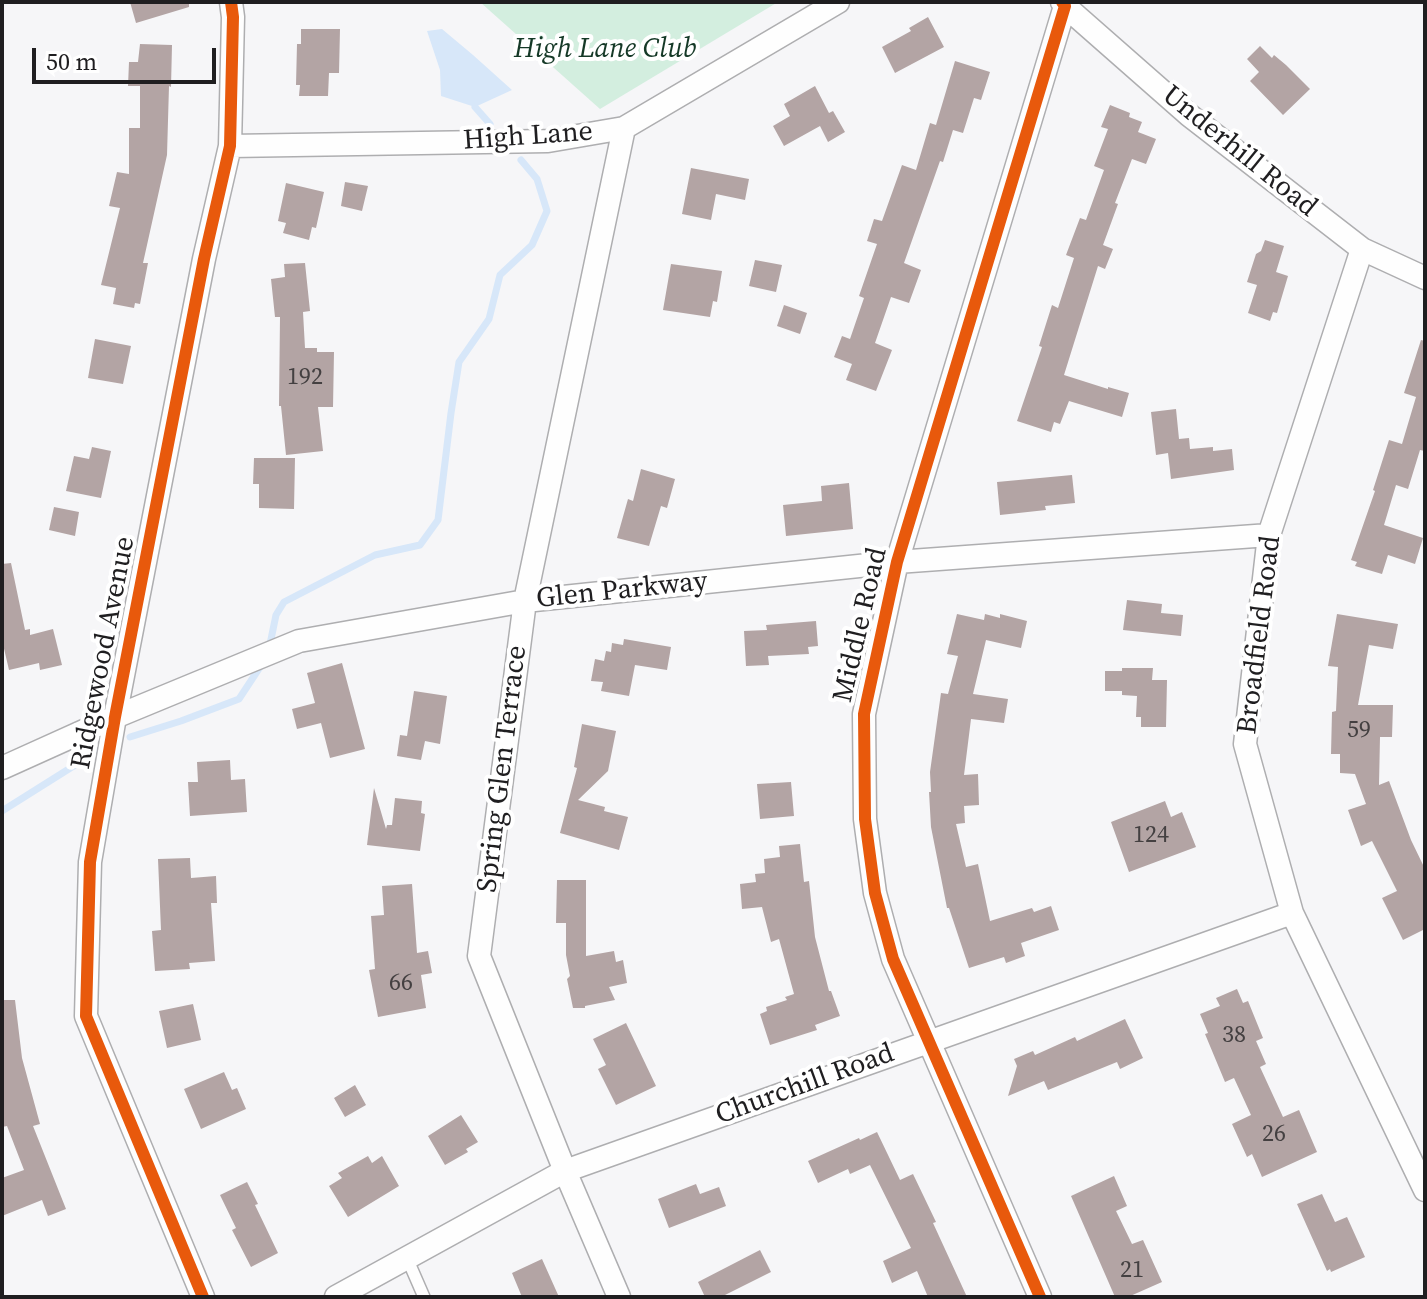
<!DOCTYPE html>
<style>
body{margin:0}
#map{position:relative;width:1427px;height:1299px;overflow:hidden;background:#f6f6f8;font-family:"Source Serif 4",serif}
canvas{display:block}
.frame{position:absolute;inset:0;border:4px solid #1f1e20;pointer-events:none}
.scale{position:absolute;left:32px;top:48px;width:184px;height:36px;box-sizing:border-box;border:4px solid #1f1e20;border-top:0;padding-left:10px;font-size:24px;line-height:28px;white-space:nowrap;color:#1f1e20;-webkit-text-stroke:6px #fff;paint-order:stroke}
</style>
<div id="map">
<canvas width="1427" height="1299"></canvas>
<div class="frame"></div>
<div class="scale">50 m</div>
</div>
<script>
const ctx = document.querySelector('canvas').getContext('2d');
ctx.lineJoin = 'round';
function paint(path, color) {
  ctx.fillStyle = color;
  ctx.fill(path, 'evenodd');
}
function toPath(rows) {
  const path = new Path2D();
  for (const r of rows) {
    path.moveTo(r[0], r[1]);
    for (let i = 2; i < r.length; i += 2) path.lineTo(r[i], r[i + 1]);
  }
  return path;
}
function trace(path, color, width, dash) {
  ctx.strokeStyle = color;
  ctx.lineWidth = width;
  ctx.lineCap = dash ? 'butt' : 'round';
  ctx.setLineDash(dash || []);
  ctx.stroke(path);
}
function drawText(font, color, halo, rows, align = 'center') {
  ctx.font = font + ' "Source Serif 4",serif';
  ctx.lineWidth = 8;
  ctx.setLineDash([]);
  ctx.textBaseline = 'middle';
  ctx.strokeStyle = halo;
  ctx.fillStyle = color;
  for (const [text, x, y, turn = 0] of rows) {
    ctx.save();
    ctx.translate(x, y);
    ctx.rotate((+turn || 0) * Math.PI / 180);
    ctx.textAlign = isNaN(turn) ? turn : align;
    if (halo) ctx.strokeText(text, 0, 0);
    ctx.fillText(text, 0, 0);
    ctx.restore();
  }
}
paint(toPath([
 [480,2,778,2,600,109]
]), '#d3eedf');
paint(toPath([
 [442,29,473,55,512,90,475,107,441,96,440,70,427,31]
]), '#d7e7f9');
trace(toPath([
 [475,107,490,124],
 [269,649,276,615,284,602,375,555,420,545,438,520,451,413,459,362,489,319,500,275,532,245,547,211,537,179,521,160],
 [130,737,181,721,239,699,262,664],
 [2,811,99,750]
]), '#d7e7f9', 7);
paint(toPath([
 [130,2,189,2,189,7,136,23],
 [928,17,944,47,895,73,882,47,911,31,909,28],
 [301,29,340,29,339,73,329,73,328,96,299,96,300,85,296,85,297,44,301,44],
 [140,44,172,45,171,87,169,86,167,155,143,263,148,263,140,304,135,303,134,308,113,304,116,288,101,285,120,208,109,206,117,172,129,174,129,128,140,128,140,86,128,86,129,62,138,62],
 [1260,46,1272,58,1274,55,1286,65,1310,89,1283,115,1250,81,1259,72,1247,59],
 [955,61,990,72,981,100,974,98,963,133,953,130,943,162,940,161,904,263,921,270,909,303,891,297,875,343,892,350,876,391,846,380,852,364,834,357,842,336,850,339,864,298,859,296,877,244,867,241,874,219,882,221,902,165,916,170,930,123,936,125],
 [815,86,829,113,833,111,845,132,828,142,820,126,784,146,773,126,790,116,784,104],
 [1110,105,1130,113,1129,117,1142,122,1138,132,1156,139,1146,164,1132,159,1115,203,1118,204,1103,245,1113,249,1105,269,1098,266,1064,375,1108,389,1108,387,1129,393,1122,417,1069,401,1060,424,1054,422,1051,432,1017,421,1042,347,1039,346,1052,305,1058,308,1074,258,1066,255,1080,218,1086,220,1104,170,1094,166,1108,129,1101,127],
 [691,168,749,179,745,200,716,194,711,220,682,214],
 [345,182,368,186,362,211,341,206],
 [286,183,324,192,316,228,312,227,309,240,283,233,286,223,278,221],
 [1265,240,1284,246,1276,272,1288,276,1277,313,1273,312,1270,321,1248,313,1257,285,1247,282,1256,254,1261,251],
 [755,260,782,265,776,292,749,286],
 [305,263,310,311,303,312,305,348,317,348,317,352,334,352,333,407,318,407,323,451,286,455,281,406,279,406,280,317,275,317,271,279,285,277,284,264],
 [671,264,722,271,717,302,713,301,710,317,663,310],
 [784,305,807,313,800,334,777,326],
 [95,339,131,346,123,384,88,378],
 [1421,340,1425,341,1425,451,1420,450,1408,489,1396,485,1384,525,1423,538,1415,564,1388,555,1382,574,1355,566,1357,562,1351,560,1375,491,1373,490,1389,440,1402,444,1416,397,1404,393],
 [1176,409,1179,439,1189,438,1190,449,1213,447,1213,451,1232,449,1234,470,1171,479,1168,453,1156,455,1151,412],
 [92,447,111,451,101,498,66,491,74,456,89,459],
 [254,458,295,458,294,509,259,508,259,484,253,484],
 [641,469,675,479,667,508,661,506,649,546,617,538,628,499,633,501],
 [1072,475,1075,503,1045,506,1046,510,1000,515,997,482],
 [849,483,853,529,786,536,783,505,822,501,821,486],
 [54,507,79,512,75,536,49,530],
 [11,563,25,630,30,629,30,635,53,629,62,665,40,670,39,663,9,670,2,640,2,564],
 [1127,600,1162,604,1161,613,1183,615,1181,636,1123,630],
 [957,614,984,620,985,614,1000,618,1000,614,1027,621,1021,648,986,640,973,694,1008,699,1004,723,971,719,964,775,978,774,979,805,964,806,965,823,956,824,966,867,978,864,990,921,1032,908,1034,912,1051,906,1059,930,1021,943,1025,956,1006,963,1004,957,969,968,949,908,947,908,931,827,929,792,931,792,930,772,941,693,948,694,958,656,947,654],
 [1337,614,1398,624,1393,649,1369,645,1358,705,1393,705,1392,737,1380,737,1379,785,1389,781,1411,840,1425,869,1425,929,1403,940,1382,898,1397,891,1372,841,1361,846,1348,810,1366,804,1355,774,1340,773,1340,754,1331,754,1332,712,1336,711,1338,667,1328,666],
 [816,621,818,646,808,647,809,654,768,656,769,665,746,666,744,631,767,630,766,625],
 [624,639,671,647,667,670,635,665,629,696,601,691,603,682,591,681,595,659,604,661,606,651,611,652,612,643,623,645],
 [342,663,365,749,330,758,321,723,297,729,292,709,315,703,307,673],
 [1122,668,1153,668,1152,680,1167,680,1166,727,1141,727,1141,717,1136,717,1137,696,1122,695,1122,691,1105,691,1105,671,1122,671],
 [414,691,447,696,440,744,425,741,421,760,397,756,400,735,407,736],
 [582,724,616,731,608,771,578,800,605,807,604,811,628,817,619,850,560,833,577,768,574,767],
 [230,760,231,780,245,779,247,812,190,816,188,782,198,782,197,762],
 [791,782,794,816,760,819,757,784],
 [374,788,386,829,387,825,392,825,395,798,422,801,421,813,425,814,420,851,367,845],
 [1165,801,1171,817,1182,812,1196,847,1129,872,1111,822],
 [800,844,804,882,809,881,815,937,829,991,831,991,840,1016,815,1025,817,1030,770,1045,760,1014,767,1011,766,1007,787,1000,785,997,794,994,779,939,771,942,762,907,742,909,740,884,756,882,755,874,765,873,764,859,780,857,779,846],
 [190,858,191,878,216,876,217,903,211,903,215,961,189,963,190,969,155,971,152,931,161,930,158,859],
 [557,880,586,880,586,956,614,951,616,962,623,960,627,983,609,987,615,1000,585,1006,585,1008,573,1008,567,979,570,976,566,955,566,923,556,923],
 [412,884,417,953,428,951,432,973,421,975,426,1008,378,1017,369,970,375,969,371,916,384,915,382,886],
 [1237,989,1243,1003,1248,1001,1263,1038,1256,1041,1266,1064,1260,1067,1283,1117,1299,1110,1317,1152,1262,1177,1252,1154,1247,1157,1232,1124,1251,1115,1234,1078,1225,1082,1205,1034,1208,1033,1200,1014,1220,1006,1216,998],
 [2,1000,15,1000,22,1058,40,1124,33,1126,66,1209,48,1216,42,1200,2,1216,2,1178,24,1170,7,1126,2,1127],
 [193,1004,201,1040,167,1048,159,1011],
 [1125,1019,1143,1058,1120,1069,1117,1062,1048,1090,1044,1081,1008,1096,1017,1066,1014,1059,1033,1051,1035,1055,1075,1037,1077,1041],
 [626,1023,656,1086,616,1105,598,1069,606,1065,593,1039],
 [224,1072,232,1090,237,1088,246,1109,201,1129,184,1089],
 [355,1085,366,1105,345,1117,334,1098],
 [461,1115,478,1142,466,1149,468,1152,445,1165,428,1136],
 [877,1132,900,1180,913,1174,936,1222,933,1223,967,1297,928,1297,917,1271,892,1283,883,1261,911,1248,870,1165,850,1174,848,1169,818,1183,808,1161,859,1138,860,1140],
 [368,1156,372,1163,382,1156,399,1186,348,1217,329,1186,342,1178,338,1173],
 [1114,1176,1127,1206,1116,1211,1132,1244,1143,1240,1162,1282,1128,1297,1115,1297,1071,1196],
 [247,1182,258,1204,255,1205,278,1253,251,1267,232,1230,236,1228,220,1195],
 [696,1184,700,1194,719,1187,726,1206,669,1228,658,1199],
 [1322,1194,1335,1222,1347,1217,1365,1257,1331,1272,1330,1269,1327,1271,1297,1204],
 [760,1250,771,1272,721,1297,705,1297,698,1282],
 [542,1259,559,1297,522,1297,512,1273]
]), '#b3a4a4');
const lane = toPath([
 [407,1258,424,1297]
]);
const street = toPath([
 [1065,6,1189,115,1362,249,1425,278],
 [230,146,548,141,624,128,838,2],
 [1362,249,1269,535,1245,744,1292,913,1425,1190],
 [2,768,115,717,299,641,525,601,897,562,1269,535],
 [203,1297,86,1016,90,862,115,717,204,259,230,146,233,17,231,2],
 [336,1297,565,1171,1292,913],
 [619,1297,565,1171,479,956,525,601,624,128],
 [1040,1297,893,959,875,893,865,819,864,714,897,562,1065,6,1062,2]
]);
trace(lane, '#aeaeb0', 14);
trace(street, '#aeaeb0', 25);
trace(lane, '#fefefe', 11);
trace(street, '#fefefe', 22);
trace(toPath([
 [203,1297,86,1016,90,862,115,717,204,259,230,146,233,17,231,2],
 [1040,1297,893,959,875,893,865,819,864,714,897,562,1065,6,1062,2]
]), '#e8590c', 12);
drawText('24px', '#444041', null, [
 ["192",305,378],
 ["59",1359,731],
 ["124",1151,836],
 ["66",401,984],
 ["38",1234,1036],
 ["26",1274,1135],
 ["21",1132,1271]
]);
drawText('italic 28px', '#153927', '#fff', [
 ["High Lane Club",605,50]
]);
drawText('28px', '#1f1e20', '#fff', [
 ["High Lane",528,137,-4],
 ["Underhill Road",1239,152,39],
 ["Glen Parkway",622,591,-6],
 ["Middle Road",861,625,-77],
 ["Broadfield Road",1260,635,-83],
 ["Ridgewood Avenue",104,653,-79],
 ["Spring Glen Terrace",503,769,-83],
 ["Churchill Road",805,1085,-20]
]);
</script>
